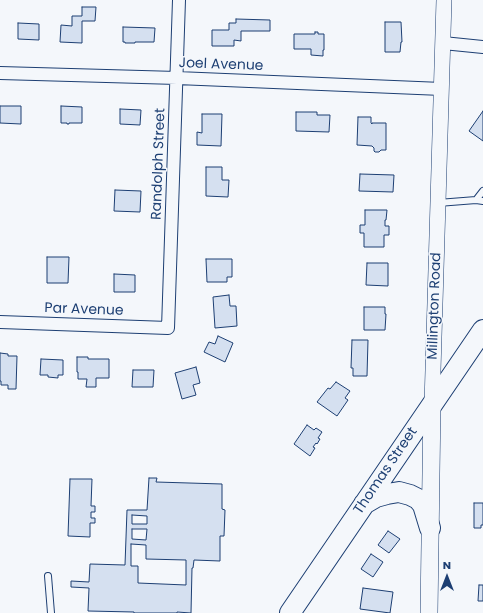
<!DOCTYPE html>
<style>
body{margin:0}
#map{position:relative;width:483px;height:613px;overflow:hidden;background:#f4f7fb;font-family:Poppins,sans-serif}
canvas{display:block}
.north{position:absolute;left:427px;top:557px;width:40px;height:40px;-webkit-text-stroke:3px #f4f7fb;paint-order:stroke;rotate:0deg;font-size:11px;font-weight:700;line-height:16px;text-align:center;color:#1d3f73}
.north::after{content:'';display:block;margin:auto;width:14px;height:18px;background:#1d3f73;clip-path:polygon(50% 0,100% 100%,50% 72%,0 100%)}
</style>
<div id="map">
<canvas width="483" height="613"></canvas>
<div class="north">N</div>
</div>
<script>
const ctx = document.querySelector('canvas').getContext('2d');
ctx.lineJoin = 'round';
function paint(path, color) {
  ctx.fillStyle = color;
  ctx.fill(path, 'evenodd');
}
function toPath(rows) {
  const path = new Path2D();
  for (const r of rows) {
    path.moveTo(r[0], r[1]);
    for (let i = 2; i < r.length; i += 2) path.lineTo(r[i], r[i + 1]);
  }
  return path;
}
function trace(path, color, width, dash) {
  ctx.strokeStyle = color;
  ctx.lineWidth = width;
  ctx.lineCap = dash ? 'butt' : 'round';
  ctx.setLineDash(dash || []);
  ctx.stroke(path);
}
function drawText(font, color, halo, rows, align = 'center') {
  ctx.font = font + ' Poppins,sans-serif';
  ctx.lineWidth = 3;
  ctx.setLineDash([]);
  ctx.textBaseline = 'middle';
  ctx.strokeStyle = halo;
  ctx.fillStyle = color;
  for (const [text, x, y, turn = 0] of rows) {
    ctx.save();
    ctx.translate(x, y);
    ctx.rotate((+turn || 0) * Math.PI / 180);
    ctx.textAlign = isNaN(turn) ? turn : align;
    if (halo) ctx.strokeText(text, 0, 0);
    ctx.fillText(text, 0, 0);
    ctx.restore();
  }
}
const building = toPath([
 [82,7,96,7,95,21,82,21,82,43,60,42,61,25,72,26,72,16,82,16,82,7],
 [236,19,270,20,270,31,241,31,241,41,234,40,234,46,212,46,212,30,229,30,229,23,236,23,236,19],
 [385,22,401,22,402,42,401,42,400,52,385,52,385,22],
 [18,23,39,24,39,40,18,39,18,23],
 [123,27,155,28,154,42,135,42,135,43,125,43,125,42,123,42,123,27],
 [315,32,318,32,318,34,324,34,324,50,323,50,323,56,311,55,311,49,294,49,294,34,315,34,315,32],
 [0,106,21,106,21,124,0,123,0,106],
 [61,106,82,107,82,123,69,123,69,124,67,124,67,123,61,123,61,106],
 [120,109,141,110,140,125,120,124,120,109],
 [483,111,483,141,469,131,483,111],
 [296,112,317,112,317,115,330,115,329,132,296,131,296,112],
 [202,114,222,114,221,146,197,145,197,132,202,133,202,114],
 [358,117,371,117,371,123,372,124,372,123,386,123,386,150,381,150,379,152,375,152,374,151,374,148,372,146,357,145,358,117],
 [206,167,222,167,222,180,229,180,228,197,206,196,206,167],
 [360,174,394,175,393,192,359,191,360,174],
 [115,190,141,191,140,212,114,211,115,190],
 [365,210,387,210,386,220,385,220,385,226,389,226,389,235,384,235,384,247,364,247,364,233,360,233,360,225,365,225,365,210],
 [47,257,69,257,68,283,47,283,47,257],
 [206,259,232,259,232,277,227,277,227,282,207,282,206,259],
 [367,263,388,263,388,286,366,285,367,263],
 [114,274,135,275,135,292,114,292,114,274],
 [229,295,230,306,236,306,237,326,215,328,213,297,229,295],
 [364,307,385,307,385,314,386,314,385,330,364,330,364,307],
 [218,336,233,343,225,362,204,352,209,342,215,344,218,336],
 [352,340,368,340,367,376,353,376,353,368,351,368,352,340],
 [0,353,8,354,8,356,17,356,16,389,8,389,8,385,1,385,1,381,0,381,0,353],
 [77,357,88,357,88,359,109,359,109,378,96,378,96,387,86,387,87,379,78,379,78,372,77,372,77,357],
 [41,359,63,360,63,375,58,375,58,378,48,377,48,375,40,375,41,359],
 [196,367,200,383,193,385,196,395,182,399,175,373,196,367],
 [133,370,154,370,153,387,132,387,133,370],
 [336,382,350,391,345,398,348,400,337,416,317,402,328,388,330,389,336,382],
 [307,425,314,430,316,428,322,432,318,438,320,439,317,444,316,443,313,447,315,448,310,456,294,444,307,425],
 [149,478,157,478,156,482,222,484,222,509,225,510,224,536,220,536,220,561,194,560,193,568,192,568,191,613,177,612,177,613,134,613,134,612,88,611,89,588,71,587,71,581,89,582,90,564,125,565,127,510,147,510,149,478],
 [132,515,147,516,147,524,132,524,132,515],
 [132,529,147,529,146,540,132,539,132,529],
 [131,544,146,545,146,559,186,560,186,585,138,583,138,566,131,566,131,544],
 [70,479,92,479,91,506,95,506,95,512,91,512,91,518,95,518,95,523,90,523,90,537,68,536,70,479],
 [474,503,483,503,483,525,481,525,481,528,474,528,474,503],
 [388,531,400,539,389,553,378,545,388,531],
 [371,554,383,562,373,577,361,569,371,554],
 [479,585,483,585,483,601,478,601,479,585],
 [363,588,393,592,390,613,360,609,363,588]
]);
paint(building, '#d5e0f0');
trace(building, '#1d3f73', 1);
const service = toPath([
 [476,200,483,191],
 [438,203,476,200,483,201],
 [48,576,51,613]
]);
const minor = toPath([
 [443,43,483,47],
 [0,73,177,78,442,89],
 [0,322,168,328,179,0]
]);
const tertiary = toPath([
 [432,404,444,0]
]);
const secondary = toPath([
 [429,613,432,404]
]);
const trunk = toPath([
 [364,504,376,497,387,494,399,492,410,495,418,499,423,505,430,528],
 [290,613,483,330]
]);
trace(service, '#1d3f73', 8);
trace(minor, '#1d3f73', 14);
trace(tertiary, '#1d3f73', 16);
trace(secondary, '#1d3f73', 18);
trace(trunk, '#1d3f73', 22);
trace(service, '#f4f7fb', 6);
trace(minor, '#f4f7fb', 12);
trace(tertiary, '#f4f7fb', 15);
trace(secondary, '#f4f7fb', 17);
trace(trunk, '#f4f7fb', 20);
drawText('14px', '#1d3f73', '#f4f7fb', [
 ["Joel Avenue",221,65,2],
 ["Randolph Street",159,164,-88],
 ["Millington Road",435,306,-88],
 ["Par Avenue",84,310,2],
 ["Thomas Street",386,471,-56]
]);
</script>
